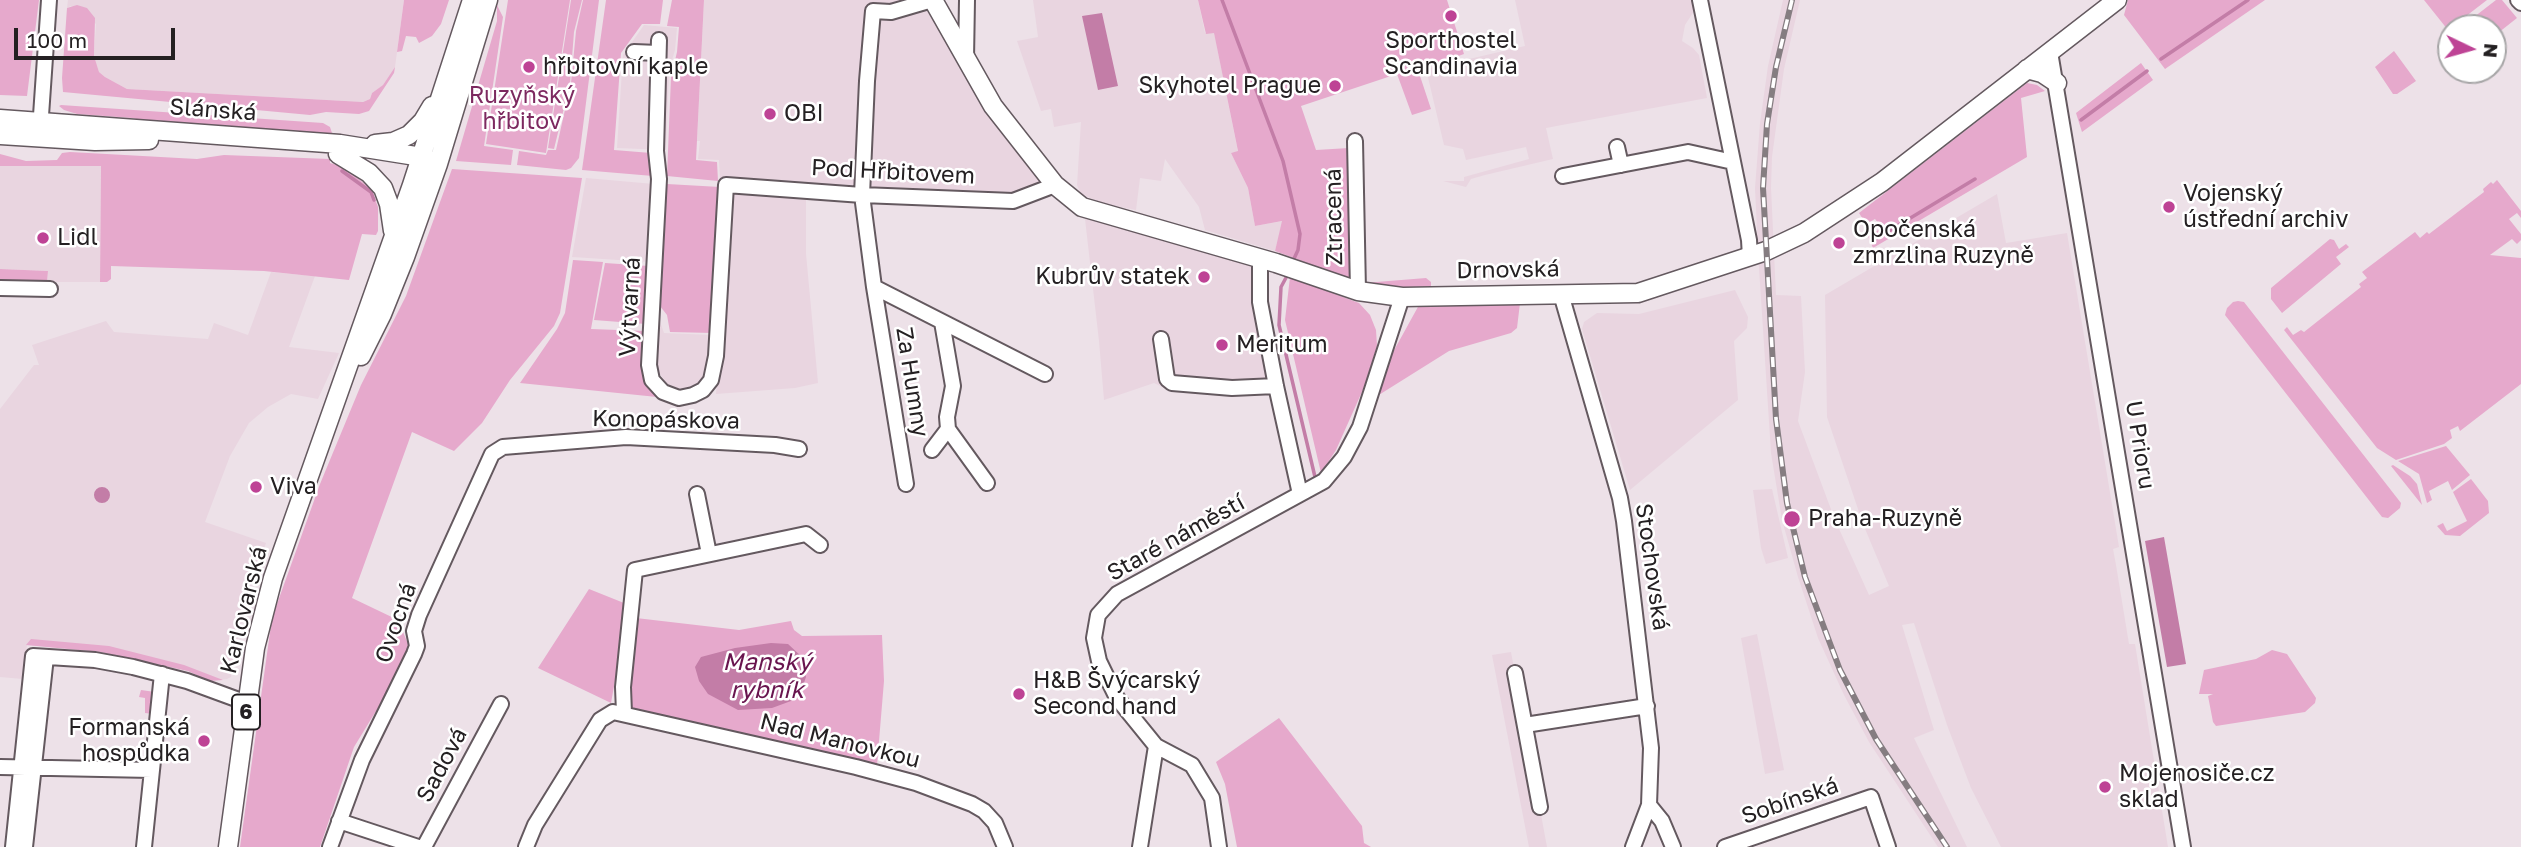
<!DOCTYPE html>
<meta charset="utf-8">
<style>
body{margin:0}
#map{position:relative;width:2521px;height:847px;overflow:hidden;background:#ede1e8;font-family:"Golos Text",sans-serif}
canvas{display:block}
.north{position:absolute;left:2437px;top:14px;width:70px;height:70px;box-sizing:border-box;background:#fff;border:2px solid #a7a6a7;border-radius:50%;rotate:95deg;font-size:19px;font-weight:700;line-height:28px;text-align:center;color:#242022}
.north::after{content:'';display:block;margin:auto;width:24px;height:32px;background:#be4395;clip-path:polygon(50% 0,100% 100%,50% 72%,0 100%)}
.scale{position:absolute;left:14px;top:28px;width:161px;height:32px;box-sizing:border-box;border:4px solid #242022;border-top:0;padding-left:9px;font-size:21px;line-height:24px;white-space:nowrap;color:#242022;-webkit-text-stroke:5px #fff;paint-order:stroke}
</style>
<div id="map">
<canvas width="2521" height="847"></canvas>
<div class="north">N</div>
<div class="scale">100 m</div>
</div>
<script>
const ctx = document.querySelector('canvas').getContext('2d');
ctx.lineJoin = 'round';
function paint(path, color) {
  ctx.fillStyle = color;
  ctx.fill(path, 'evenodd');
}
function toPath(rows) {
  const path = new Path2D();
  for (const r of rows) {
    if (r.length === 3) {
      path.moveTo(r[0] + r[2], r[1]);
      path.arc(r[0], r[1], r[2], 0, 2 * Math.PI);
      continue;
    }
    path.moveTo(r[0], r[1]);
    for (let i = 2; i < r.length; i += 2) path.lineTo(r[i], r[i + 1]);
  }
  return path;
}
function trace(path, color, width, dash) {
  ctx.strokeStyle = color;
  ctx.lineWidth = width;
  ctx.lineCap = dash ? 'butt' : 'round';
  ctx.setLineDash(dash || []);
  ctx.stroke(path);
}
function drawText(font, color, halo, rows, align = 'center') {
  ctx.font = font + ' "Golos Text",sans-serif';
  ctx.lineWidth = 5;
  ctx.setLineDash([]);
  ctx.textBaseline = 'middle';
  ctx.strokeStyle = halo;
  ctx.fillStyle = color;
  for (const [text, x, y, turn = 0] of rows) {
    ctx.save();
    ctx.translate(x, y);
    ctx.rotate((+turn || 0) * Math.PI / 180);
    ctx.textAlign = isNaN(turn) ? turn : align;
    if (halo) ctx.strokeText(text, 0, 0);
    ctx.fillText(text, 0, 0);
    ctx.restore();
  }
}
paint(toPath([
 [68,0,404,0,395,67,383,85,372,93,370,99,363,102,127,89,105,77,99,72,94,56,96,24,71,6,67,8],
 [704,0,921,0,977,96,1042,184,1035,188,1042,199,1014,207,806,200,806,254,818,383,795,388,716,394,733,194,742,194,740,180,720,179,719,160,698,159,700,141,697,141],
 [1033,0,1198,0,1205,33,1214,32,1238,152,1231,153,1248,188,1255,226,1283,221,1275,251,1205,230,1199,207,1165,159,1161,181,1140,178,1136,210,1101,203,1081,194,1077,185,1081,122,1054,127,1051,109,1041,111,1017,41,1038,37],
 [1515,0,1695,0,1696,8,1685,25,1682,41,1693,48,1699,55,1707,98,1546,128,1553,159,1485,175,1471,179,1466,187,1443,181,1464,181,1464,177,1529,159,1526,147,1466,160,1463,149,1444,145,1426,69,1525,46],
 [1783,0,1800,0,1784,69,1772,157,1771,188,1776,295,1801,296,1805,372,1798,421,1835,520,1869,595,1889,586,1863,524,1827,417,1825,295,1997,194,2006,243,2067,233,2119,547,2113,549,2116,565,2129,644,2135,644,2168,847,2001,847,1971,788,1947,725,1914,623,1902,625,1934,730,1914,738,1967,847,1938,847,1869,742,1844,695,1818,638,1798,577,1782,520,1771,453,1758,252,1755,188,1760,123,1768,66],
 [644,25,677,28,675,50,669,70,666,150,617,148,623,55],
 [0,166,101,166,100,282,47,282,48,271,0,269],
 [586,178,654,184,649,262,572,257],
 [1085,219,1113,221,1266,265,1267,306,1283,391,1182,392,1171,391,1154,383,1104,400,1099,341],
 [271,272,315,276,289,347,339,353,318,399,291,394,268,407,249,423,230,456,205,522,266,543,243,611,231,677,227,679,209,681,188,671,100,652,27,645,23,679,0,677,0,409,34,365,39,365,32,345,106,321,114,332,208,339,214,323,248,335],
 [1735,290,1748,317,1747,328,1734,341,1738,400,1630,490,1582,329,1584,322,1597,313,1639,314],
 [658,316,664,333,712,335,708,375,700,384,686,390,669,387,660,374,655,357],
 [1772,489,1788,558,1766,564,1761,548,1753,490],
 [1757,634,1784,770,1765,774,1741,638],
 [1511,652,1547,847,1529,847,1492,655]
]), '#e9d5e0');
paint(toPath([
 [0,0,39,0,27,96,0,95],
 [404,0,449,0,441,24,432,36,419,43,416,37,406,36,402,51,397,52],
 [508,0,570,0,546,153,486,144],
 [571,0,582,0,574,32,570,83,554,149,548,148],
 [583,0,599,0,579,158,571,168,566,170,517,165,519,151,546,155,548,150,556,150,571,83,576,31],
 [606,0,663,0,660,24,642,24,621,53,614,150,651,153,653,176,582,170],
 [672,0,704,0,696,160,717,162,718,181,667,176,671,77,677,52,679,27,667,26],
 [1198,0,1447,0,1464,54,1418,70,1431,109,1412,115,1397,74,1301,106,1316,150,1349,148,1351,276,1348,278,1331,272,1275,251,1282,221,1255,226,1248,188,1231,153,1238,151,1214,33,1206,34],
 [2128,0,2265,0,2165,69,2124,15],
 [2424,0,2487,0,2448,30],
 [2496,0,2502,0,2517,18,2493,37,2493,28,2469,28,2465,24],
 [77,5,87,8,95,18,94,56,99,72,105,77,127,89,363,102,370,99,372,93,383,85,395,67,394,73,369,111,359,114,326,112,310,115,63,92,62,78,67,8],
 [497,5,503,17,484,146,513,150,511,165,456,161,497,21],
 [2394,51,2416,81,2397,94,2393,94,2375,67],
 [2141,63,2153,80,2082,132,2076,113],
 [2027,83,2037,85,2045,91,2021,98,2027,157,1873,248,1868,236,1882,228,1875,219,1866,224,1859,213],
 [61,105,323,123,330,127,333,136,164,125,132,118,77,114,64,110,59,106],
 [70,152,197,159,224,155,330,159,330,163,344,167,371,189,378,207,378,231,376,235,362,234,349,280,264,271,111,266,111,279,107,282,100,282,101,166,0,166,0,154,26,161,57,160,62,153],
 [452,169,582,178,560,313,554,326,510,380,482,423,454,451,412,432,352,598,398,620,408,644,406,662,354,747,320,847,240,847,272,618,320,484,361,385,406,296],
 [2497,180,2521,211,2521,218,2517,213,2509,219,2521,234,2521,240,2517,244,2512,239,2490,255,2521,258,2521,384,2460,431,2458,426,2450,430,2452,438,2444,444,2396,460,2377,448,2284,330,2287,327,2293,335,2301,330,2304,332,2361,287,2359,284,2367,278,2362,272,2415,232,2420,238,2427,232,2429,234,2484,192,2483,189,2491,182,2493,184],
 [667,184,720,187,713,333,670,332,667,315,660,306],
 [2330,239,2334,240,2339,249,2346,244,2349,247,2336,257,2341,264,2282,313,2271,299,2271,288],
 [573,260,603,262,591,329,645,331,644,379,657,397,520,383,557,329,565,313],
 [605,263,649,266,646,324,594,320],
 [0,269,48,271,47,282,0,281],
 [1290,277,1359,303,1370,315,1376,330,1377,346,1365,385,1336,450,1321,473,1285,320],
 [1426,278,1431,282,1431,289,1400,290,1364,283],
 [2238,301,2244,302,2401,503,2400,508,2388,518,2382,517,2225,315,2227,308,2233,302],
 [1520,303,1517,328,1511,333,1449,351,1374,398,1392,354,1419,305],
 [2446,446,2470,475,2452,490,2448,481,2429,491,2432,500,2427,503,2419,474,2398,461],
 [2393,465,2410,476,2417,484,2422,505,2391,466],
 [2471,479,2488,501,2489,513,2460,536,2445,535,2437,526,2443,523,2447,531,2467,521,2453,492],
 [589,589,624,603,623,636,611,703,538,668],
 [636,618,739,630,791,621,794,630,802,636,882,635,884,681,877,765,628,707],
 [31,639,109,646,184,665,223,680,209,681,188,671,100,652,26,645],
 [2272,650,2287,654,2316,698,2315,703,2305,712,2216,726,2213,722,2208,696,2213,694,2199,694,2204,670,2256,659],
 [141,690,155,692,153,714,145,713,145,698,139,697],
 [1279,718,1362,826,1364,843,1371,847,1237,847,1225,784,1216,762]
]), '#e6a9cc');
paint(toPath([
 [1102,13,1118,86,1098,90,1082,16],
 [102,495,8],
 [2164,537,2186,664,2167,667,2145,541],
 [771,643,788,644,801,656,806,677,800,694,791,701,772,708,738,710,708,694,699,681,695,667,701,657,735,648]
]), '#c37da7');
trace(toPath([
 [1222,0,1283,161,1300,234,1298,250,1292,263],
 [2161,59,2248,0],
 [2081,120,2147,71],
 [342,171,371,192,374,200],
 [1874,240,1975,179],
 [1288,274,1281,287,1279,325,1315,477]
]), '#c37da7', 3.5);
const minor = toPath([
 [1700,0,1749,240,1750,257],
 [2518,0,2521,3],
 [659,40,656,151,659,179,649,365,652,380,663,392,679,398,693,395,703,390,711,380,716,356,726,185,862,195,1013,201,1055,185],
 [634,52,658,53],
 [2050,52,2183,847],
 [966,59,967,0],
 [40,130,49,0],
 [1355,141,1358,291],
 [1617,147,1621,165],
 [1563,176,1688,152,1733,162],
 [1260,258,1260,302,1276,386,1300,494],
 [874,287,1045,374],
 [0,288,50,289],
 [1561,294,1620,498,1624,521,1651,748,1649,805,1633,847],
 [942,322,953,386,947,417,948,429,987,483],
 [1161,339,1167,379,1172,383,1232,388,1276,386],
 [932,450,948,429],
 [906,484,874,287,862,195,867,81,873,11,891,12,932,0],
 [697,494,709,554],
 [1515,673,1540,807],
 [624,713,623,687,635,570,806,534,820,545],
 [1525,725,1647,706],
 [0,767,152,770],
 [1649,805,1662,821,1673,847],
 [339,821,418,847],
 [13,847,33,656,95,660,133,667,187,681,247,703],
 [25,847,46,657],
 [144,847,162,674],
 [330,847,362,760,414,654,417,646,414,631,419,615,492,454,503,447,626,437,775,445,799,449],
 [424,847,501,704],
 [526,847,535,825,600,720,613,712,856,767,916,783,972,804,984,811,995,823,1005,847],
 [1140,847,1156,746],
 [1219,847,1212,798,1192,765,1156,746,1117,698,1099,661,1094,638,1098,615,1117,594,1324,481,1344,457,1360,427,1402,297],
 [1725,847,1871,797,1888,847]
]);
const major = toPath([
 [933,0,993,106,1055,185,1082,207,1276,263,1358,291,1402,297,1638,293,1766,251,1804,233,1882,182,2117,0],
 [2027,69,2042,73,2057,83],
 [0,119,340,144,422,157,438,164],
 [0,135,95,141,149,140],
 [375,144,393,142,409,135,423,121,432,106],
 [338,154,369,173,383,188,389,204,393,231],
 [361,356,382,314,405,257,438,164,488,0],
 [228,847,255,648,273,578,412,185,472,0]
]);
trace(minor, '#64595f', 18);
trace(major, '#64595f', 21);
trace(minor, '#fff', 14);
trace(major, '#fff', 18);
const rail = toPath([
 [1792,0,1776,67,1767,124,1763,188,1776,419,1787,503,1805,577,1840,670,1876,739,1947,847]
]);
trace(rail, '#857d81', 6);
trace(rail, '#fff', 3.5, [10]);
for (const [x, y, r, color] of [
 [1451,16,7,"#be4395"],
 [529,67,7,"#be4395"],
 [1335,86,7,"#be4395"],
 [770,114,7,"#be4395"],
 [2169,207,7,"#be4395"],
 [43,238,7,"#be4395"],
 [1839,243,7,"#be4395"],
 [1204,277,7,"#be4395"],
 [1222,345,7,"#be4395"],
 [256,487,7,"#be4395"],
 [1792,519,9,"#be4395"],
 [1019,694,7,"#be4395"],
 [204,741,7,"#be4395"],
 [2105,787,7,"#be4395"]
]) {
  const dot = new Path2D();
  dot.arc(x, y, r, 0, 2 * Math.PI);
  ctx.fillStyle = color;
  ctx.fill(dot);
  trace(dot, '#fff', 2.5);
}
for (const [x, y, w] of [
 [246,712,28]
]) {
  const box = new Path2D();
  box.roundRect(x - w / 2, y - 17.5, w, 35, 5);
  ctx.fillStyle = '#fff';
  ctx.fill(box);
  trace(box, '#242022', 2);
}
drawText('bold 21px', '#242022', null, [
 ["6",246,712]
]);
drawText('23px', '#242022', '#fff', [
 ["Sporthostel",1451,41,"center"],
 ["Scandinavia",1451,67,"center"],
 ["hřbitovní kaple",543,67],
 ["Skyhotel Prague",1321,86,"right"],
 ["OBI",784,114],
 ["Vojenský",2183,194],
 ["ústřední archiv",2183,220],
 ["Opočenská",1853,230],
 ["zmrzlina Ruzyně",1853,256],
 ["Lidl",57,238],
 ["Kubrův statek",1190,277,"right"],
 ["Meritum",1236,345],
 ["Viva",270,487],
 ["Praha-Ruzyně",1808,519],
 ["H&B Švýcarský",1033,681],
 ["Second hand",1033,707],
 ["Formanská",190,728,"right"],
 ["hospůdka",190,754,"right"],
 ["Mojenosiče.cz",2119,774],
 ["sklad",2119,800]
], 'left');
drawText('23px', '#7d2960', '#fff', [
 ["Ruzyňský",522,96],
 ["hřbitov",522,122]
]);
drawText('23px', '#242022', '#fff', [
 ["Slánská",213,110,4],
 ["Pod Hřbitovem",893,172,3],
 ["Ztracená",1334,217,-91],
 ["Drnovská",1508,270,-1],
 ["Výtvarná",630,307,-87],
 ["Za Humny",912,382,81],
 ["Konopáskova",666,420,1],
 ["U Prioru",2140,445,81],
 ["Staré náměstí",1176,538,-29],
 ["Stochovská",1652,567,82],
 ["Karlovarská",244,610,-76],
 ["Ovocná",396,623,-71],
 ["Nad Manovkou",840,741,14],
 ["Sadová",442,765,-62],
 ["Sobínská",1790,801,-19]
]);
drawText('italic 24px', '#68144e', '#fff', [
 ["Manský",767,662],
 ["rybník",767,690]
]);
</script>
